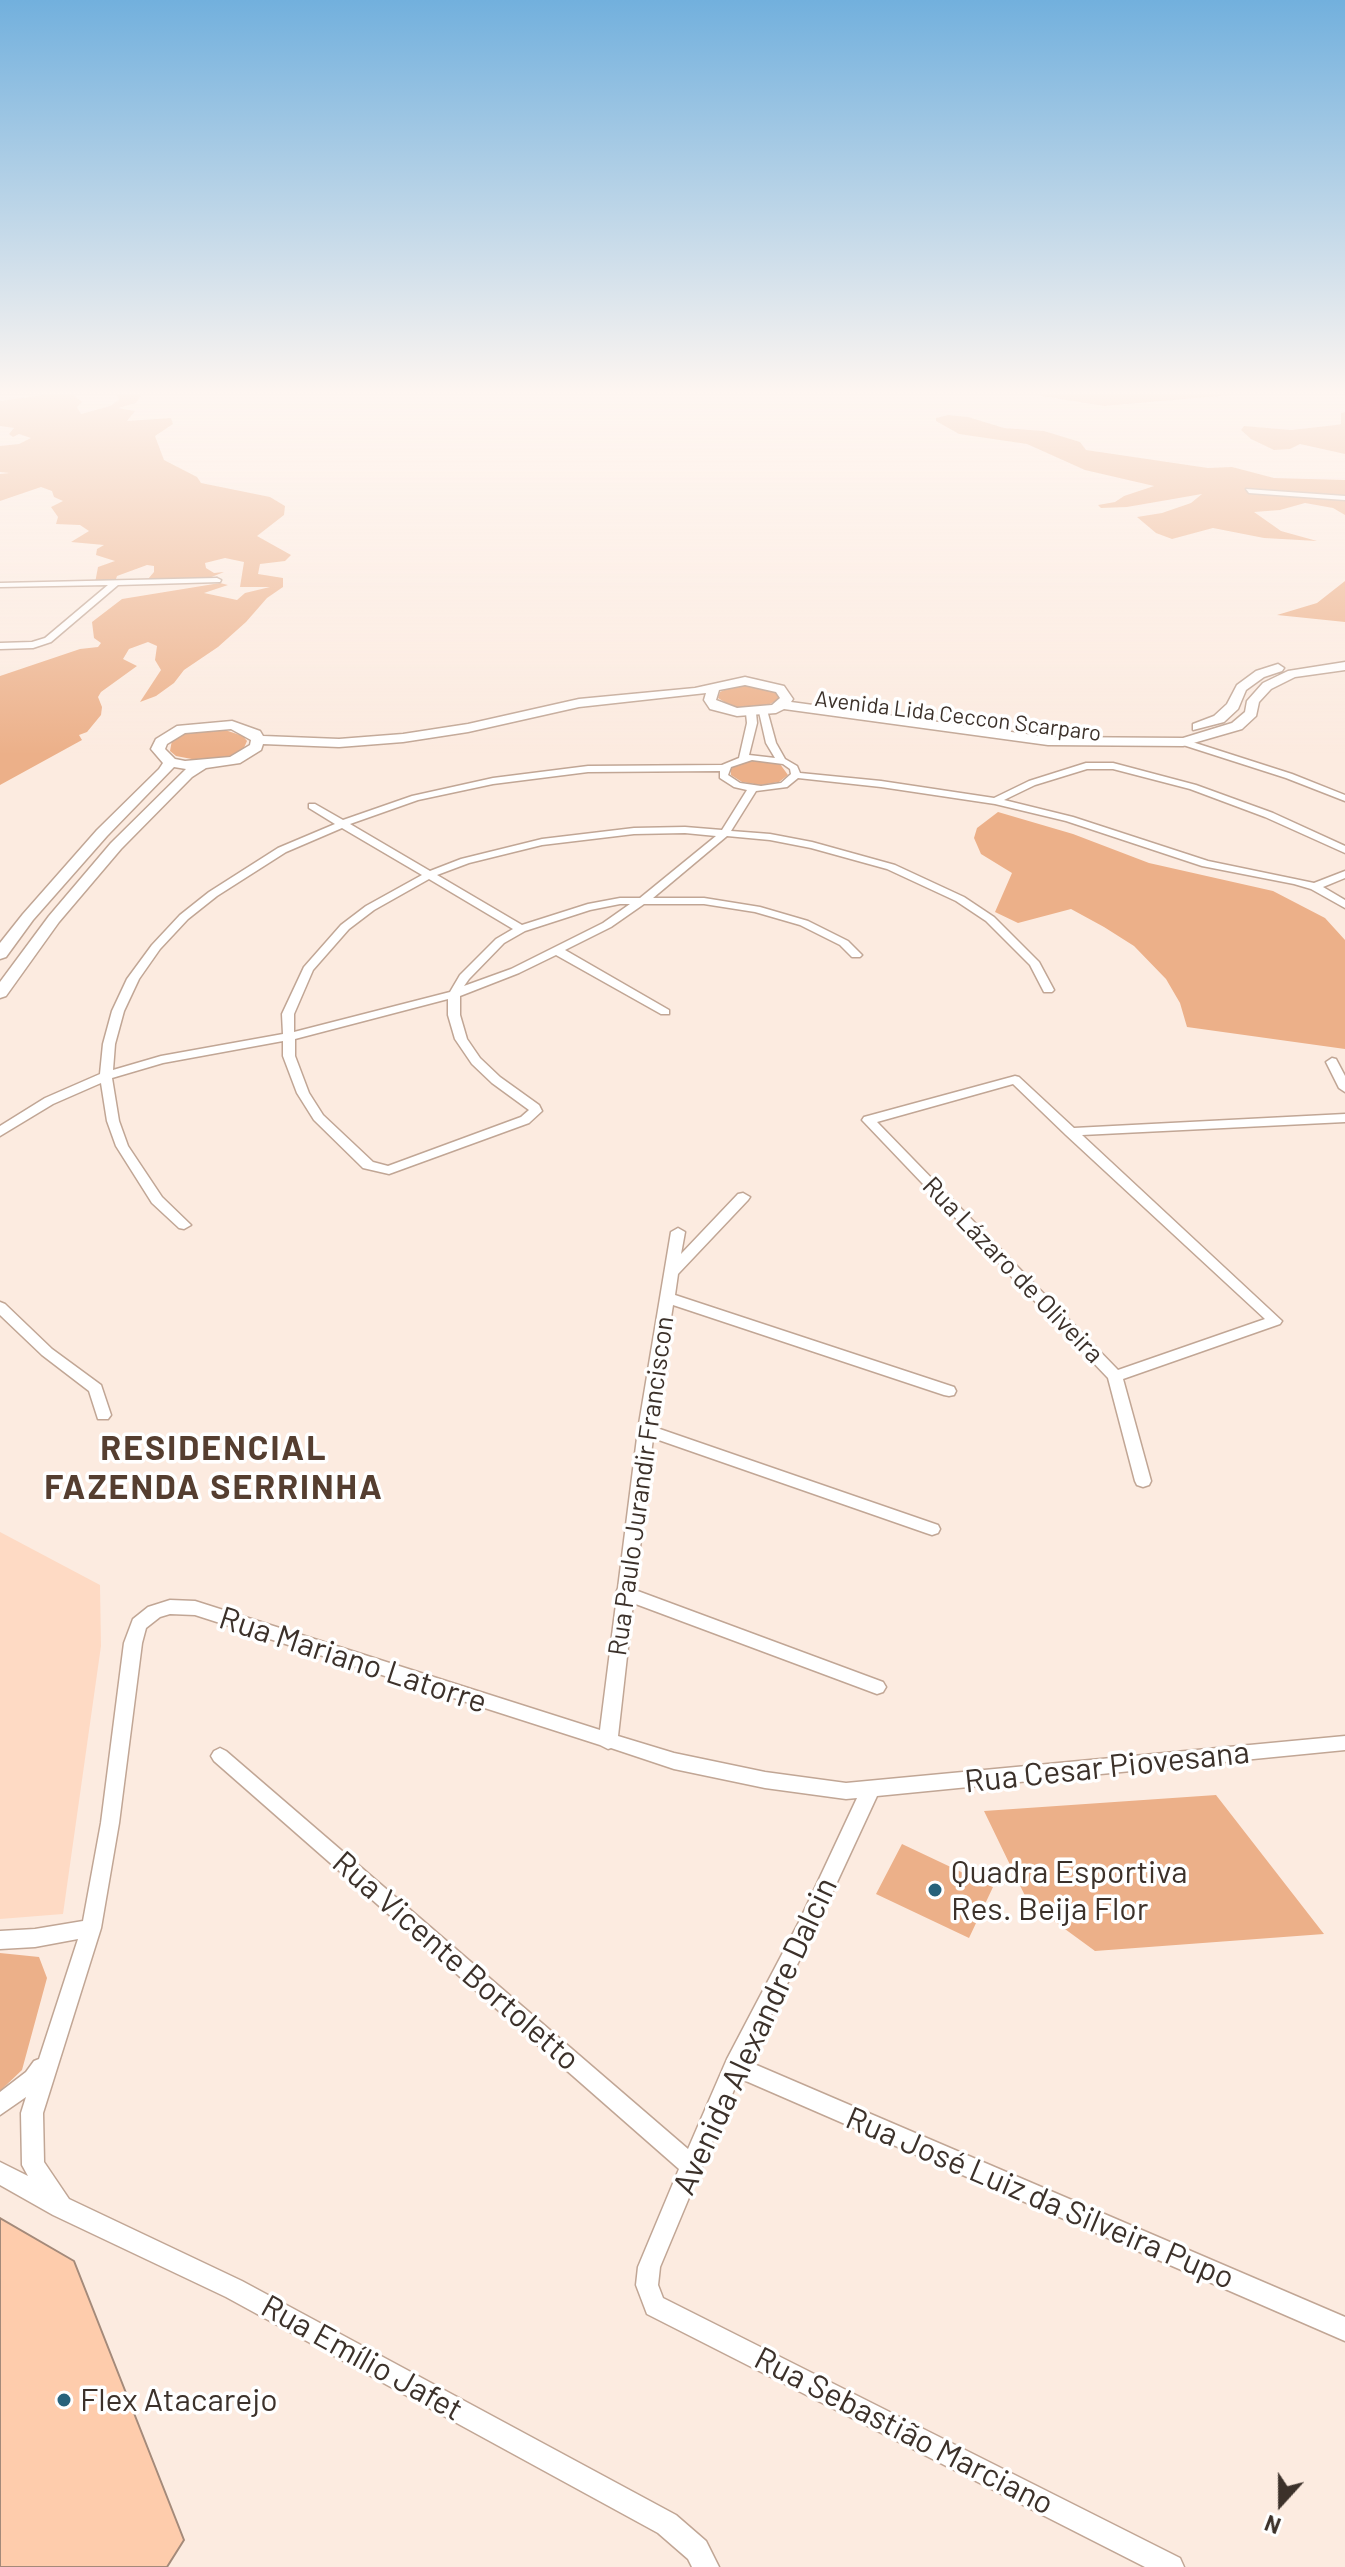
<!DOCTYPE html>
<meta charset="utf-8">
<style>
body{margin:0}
#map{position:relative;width:1345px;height:2567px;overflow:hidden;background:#fcebe0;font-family:Barlow,sans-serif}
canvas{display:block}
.north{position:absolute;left:1241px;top:2463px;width:80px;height:80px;-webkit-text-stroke:6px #fff;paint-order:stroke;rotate:201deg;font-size:22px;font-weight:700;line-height:32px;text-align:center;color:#3c312a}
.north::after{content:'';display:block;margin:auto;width:28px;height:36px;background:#3c312a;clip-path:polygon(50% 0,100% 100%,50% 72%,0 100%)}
</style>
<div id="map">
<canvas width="1345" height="2567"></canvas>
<div class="north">N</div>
</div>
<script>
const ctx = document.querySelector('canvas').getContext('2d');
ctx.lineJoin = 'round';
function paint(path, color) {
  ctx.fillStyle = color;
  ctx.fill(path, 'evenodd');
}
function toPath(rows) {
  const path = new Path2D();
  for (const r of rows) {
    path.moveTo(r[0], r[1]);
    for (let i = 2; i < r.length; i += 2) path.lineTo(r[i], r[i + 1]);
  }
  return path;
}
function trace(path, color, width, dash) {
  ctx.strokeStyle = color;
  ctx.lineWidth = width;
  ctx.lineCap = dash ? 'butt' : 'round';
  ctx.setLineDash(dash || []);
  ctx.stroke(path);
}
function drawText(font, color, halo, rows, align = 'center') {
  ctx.font = font + ' Barlow,sans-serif';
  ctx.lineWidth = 7;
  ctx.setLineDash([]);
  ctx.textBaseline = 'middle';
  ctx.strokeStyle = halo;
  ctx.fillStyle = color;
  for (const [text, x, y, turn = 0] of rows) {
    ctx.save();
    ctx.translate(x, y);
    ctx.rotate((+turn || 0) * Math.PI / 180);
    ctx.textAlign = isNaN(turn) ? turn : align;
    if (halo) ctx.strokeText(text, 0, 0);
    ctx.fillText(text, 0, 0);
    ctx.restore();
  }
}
paint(toPath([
 [0,1532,100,1585,101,1646,63,1914,0,1919]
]), '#fedac4');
paint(toPath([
 [43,395,74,395,82,402,77,407,81,414,110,406,119,400,117,395,141,395,136,403,118,408,135,411,127,421,171,418,173,424,155,436,164,460,197,477,201,483,270,497,285,506,284,515,257,536,291,555,285,561,260,564,258,574,283,578,283,587,267,598,246,622,218,647,184,670,174,683,156,696,140,702,161,670,155,660,157,646,148,642,129,649,123,659,137,666,101,692,98,697,102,707,101,715,87,732,79,735,82,740,0,785,0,676,80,649,98,647,101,643,94,638,92,622,122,599,220,583,228,585,204,593,237,600,245,593,270,587,240,587,244,562,225,558,205,563,206,568,214,573,224,572,204,580,173,584,152,582,148,579,154,572,154,566,147,565,117,576,116,579,125,582,95,583,98,567,115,561,96,555,97,549,104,545,71,542,89,531,80,525,56,524,58,517,51,507,63,501,54,497,52,491,41,487,0,501,0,474,10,473,0,472,0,446,19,444,31,438,19,434,13,437,9,434,14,428,0,426,0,401],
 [1036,395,1230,395,1104,406],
 [1345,412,1345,454,1300,444,1290,449,1274,450,1251,439,1241,430,1244,426,1291,430,1336,425,1341,424,1341,413],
 [948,415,968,417,1004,428,1044,431,1080,442,1086,450,1208,468,1232,467,1274,478,1345,480,1345,515,1333,508,1305,503,1280,510,1254,512,1281,531,1317,541,1264,538,1213,528,1172,539,1156,533,1137,517,1162,513,1191,503,1202,494,1127,507,1101,508,1098,505,1115,502,1124,496,1154,486,1085,470,1027,444,959,434,936,421,936,418],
 [1345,581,1345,622,1277,615,1317,603],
 [741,685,769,688,777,693,779,699,763,708,734,708,718,698,720,692,728,688],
 [222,729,243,736,247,741,243,750,223,759,202,761,176,756,170,751,172,740,182,735,193,731],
 [759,760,780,764,788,775,779,782,761,785,742,782,731,775,731,769,737,764],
 [998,812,1073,834,1149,863,1273,891,1325,918,1345,940,1345,1049,1187,1027,1180,1003,1166,979,1134,946,1104,927,1071,909,1018,923,995,912,1012,873,981,854,974,838,977,828],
 [1216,1795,1324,1934,1095,1951,1028,1902,984,1811],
 [902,1844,993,1887,969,1938,876,1894],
 [0,1953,39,1957,47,1978,22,2070,0,2091]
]), '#ecb089');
const building = toPath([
 [0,2218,74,2261,184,2540,167,2567,0,2567,0,2218]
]);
paint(building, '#feccac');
trace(building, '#a48a7a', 2);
const street = toPath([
 [1246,489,1345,496,1345,500,1249,493,1246,489],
 [217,578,221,580,220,582,118,585,51,642,33,648,0,649,0,643,32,642,45,638,108,585,0,587,0,583,217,578],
 [751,710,756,713,757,723,749,755,775,758,766,743,759,712,767,710,776,743,785,759,797,766,800,773,881,781,994,798,1029,781,1086,763,1113,763,1196,785,1273,813,1345,846,1345,853,1265,817,1190,789,1113,769,1087,769,1035,785,1004,800,1073,817,1208,861,1314,883,1345,871,1345,878,1323,887,1345,900,1345,908,1311,889,1294,884,1202,866,1066,821,995,804,881,787,798,778,787,787,756,791,731,831,770,834,812,842,895,865,964,897,994,917,1039,962,1054,990,1052,992,1044,992,1030,965,986,921,956,901,887,869,811,848,770,840,727,836,653,898,704,898,760,907,808,921,848,941,862,955,860,957,852,957,840,945,800,925,755,912,704,904,644,904,611,927,565,950,669,1010,669,1014,661,1014,556,955,519,973,460,996,460,1015,467,1039,480,1058,500,1077,539,1105,542,1111,529,1123,389,1174,363,1168,314,1120,297,1093,283,1056,283,1041,163,1063,112,1078,119,1121,128,1146,162,1197,191,1225,184,1229,179,1228,152,1203,116,1146,107,1121,101,1083,53,1104,0,1136,0,1126,45,1098,100,1074,103,1044,112,1011,127,979,152,945,180,915,209,892,278,848,335,824,309,808,309,804,315,804,343,820,412,796,493,778,588,766,722,765,739,758,747,723,746,713,751,710],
 [752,760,783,764,790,769,791,774,781,783,761,786,740,783,728,775,731,767,752,760],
 [720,771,720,778,734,787,747,790,722,830,685,827,634,828,542,839,461,859,430,871,350,824,418,800,493,784,588,772,720,771],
 [342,828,422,875,366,906,341,925,304,967,282,1014,283,1034,161,1056,113,1070,115,1044,124,1011,139,979,160,949,188,919,217,896,286,852,342,828],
 [685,833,716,836,640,898,620,898,588,904,522,925,437,875,469,863,542,845,634,834,685,833],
 [429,879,513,929,496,939,460,975,450,992,294,1032,294,1014,313,970,349,929,374,910,429,879],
 [620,904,630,904,603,923,511,969,464,986,469,979,504,943,525,931,590,910,620,904],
 [448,999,448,1015,455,1039,472,1064,492,1083,529,1110,521,1117,388,1166,373,1162,323,1115,309,1093,295,1056,295,1039,448,999],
 [1180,740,1186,740,1292,774,1345,795,1345,801,1286,778,1180,744,1180,740],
 [1332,1058,1336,1059,1345,1076,1345,1092,1339,1088,1326,1062,1332,1058],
 [1015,1076,1019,1077,1074,1128,1345,1114,1345,1122,1082,1135,1282,1321,1280,1324,1123,1379,1151,1481,1149,1485,1143,1487,1137,1485,1135,1481,1108,1378,862,1120,864,1117,1015,1076],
 [1013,1084,1066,1135,1265,1319,1118,1370,877,1122,1013,1084],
 [743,1193,750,1197,748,1200,678,1274,675,1295,954,1387,956,1391,954,1395,949,1396,944,1395,673,1305,654,1427,938,1525,940,1529,938,1533,932,1535,926,1533,653,1438,635,1590,883,1682,886,1687,883,1692,877,1694,633,1603,618,1736,674,1753,765,1772,846,1783,1345,1736,1345,1750,877,1796,813,1934,747,2061,1345,2317,1345,2341,739,2078,660,2267,658,2285,663,2298,1180,2558,1184,2567,1145,2567,647,2314,636,2285,638,2267,679,2169,214,1761,211,1756,214,1751,220,1748,226,1751,688,2149,727,2059,799,1922,857,1798,846,1799,765,1788,674,1769,611,1748,608,1749,600,1745,195,1615,170,1614,160,1617,146,1628,142,1643,119,1823,101,1928,43,2113,44,2162,69,2199,242,2281,676,2515,706,2541,719,2567,692,2567,688,2559,658,2533,226,2297,53,2215,0,2185,0,2162,28,2176,22,2165,21,2113,26,2097,0,2115,0,2092,26,2072,34,2061,39,2059,78,1939,35,1947,0,1949,0,1931,35,1929,83,1921,101,1823,124,1643,133,1619,148,1607,170,1600,195,1601,600,1730,617,1596,616,1593,618,1588,638,1430,671,1232,678,1228,685,1232,681,1254,738,1194,743,1193],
 [0,1302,5,1304,52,1349,101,1385,111,1415,108,1419,98,1419,89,1391,42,1355,0,1315,0,1302]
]);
const secondary = toPath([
 [1345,662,1345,670,1295,677,1271,689,1259,702,1256,716,1242,729,1183,746,1048,745,784,709,776,713,737,716,710,709,704,700,706,693,579,707,468,732,403,742,339,747,263,744,261,750,240,763,206,768,192,777,121,849,59,922,6,996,0,998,0,982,49,916,111,843,186,769,174,767,107,836,33,920,6,957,0,959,0,943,23,914,97,830,159,769,163,763,151,749,156,739,177,726,232,721,260,731,263,736,339,739,403,734,468,724,579,699,695,688,745,677,784,686,793,699,791,702,1048,737,1183,738,1232,723,1245,712,1247,701,1263,683,1288,671,1345,662],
 [745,685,776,692,780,698,772,705,737,708,716,700,719,690,745,685],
 [231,729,251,740,250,745,230,757,185,761,175,759,165,749,167,744,185,733,231,729],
 [1278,664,1284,668,1282,671,1264,677,1246,690,1238,709,1224,722,1193,730,1193,724,1214,716,1227,704,1237,685,1256,671,1278,664]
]);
trace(street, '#c1a695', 3);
trace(secondary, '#c1a695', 3);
paint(street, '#fff');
paint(secondary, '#fff');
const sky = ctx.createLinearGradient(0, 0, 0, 755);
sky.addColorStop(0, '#72b0dd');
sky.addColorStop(0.52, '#fef6f1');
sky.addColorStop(1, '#fef6f100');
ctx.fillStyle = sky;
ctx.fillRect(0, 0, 1345, 755);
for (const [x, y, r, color] of [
 [935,1890,8,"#28627b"],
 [64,2400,8,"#28627b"]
]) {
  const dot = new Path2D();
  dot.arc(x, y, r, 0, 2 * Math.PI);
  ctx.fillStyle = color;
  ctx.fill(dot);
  trace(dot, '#fff', 3);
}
drawText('22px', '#3c312a', '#fff', [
 ["Avenida Lida Ceccon Scarparo",958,716,7]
]);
drawText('26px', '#3c312a', '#fff', [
 ["Rua Lázaro de Oliveira",1013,1270,46],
 ["Rua Paulo Jurandir Franciscon",641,1486,-82]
]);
drawText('32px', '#3c312a', '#fff', [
 ["Rua Mariano Latorre",353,1660,18],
 ["Rua Cesar Piovesana",1107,1767,-6],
 ["Rua Vicente Bortoletto",456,1961,41],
 ["Avenida Alexandre Dalcin",755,2036,-65],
 ["Rua José Luiz da Silveira Pupo",1040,2198,23],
 ["Rua Emílio Jafet",362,2358,29],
 ["Rua Sebastião Marciano",904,2431,27]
]);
drawText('32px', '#3c312a', '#fff', [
 ["Quadra Esportiva",951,1872],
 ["Res. Beija Flor",951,1909],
 ["Flex Atacarejo",80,2400]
], 'left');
ctx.letterSpacing = '2px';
drawText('bold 34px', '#553e30', '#fff', [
 ["RESIDENCIAL",214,1449],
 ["FAZENDA SERRINHA",214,1488]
]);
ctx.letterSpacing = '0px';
</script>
